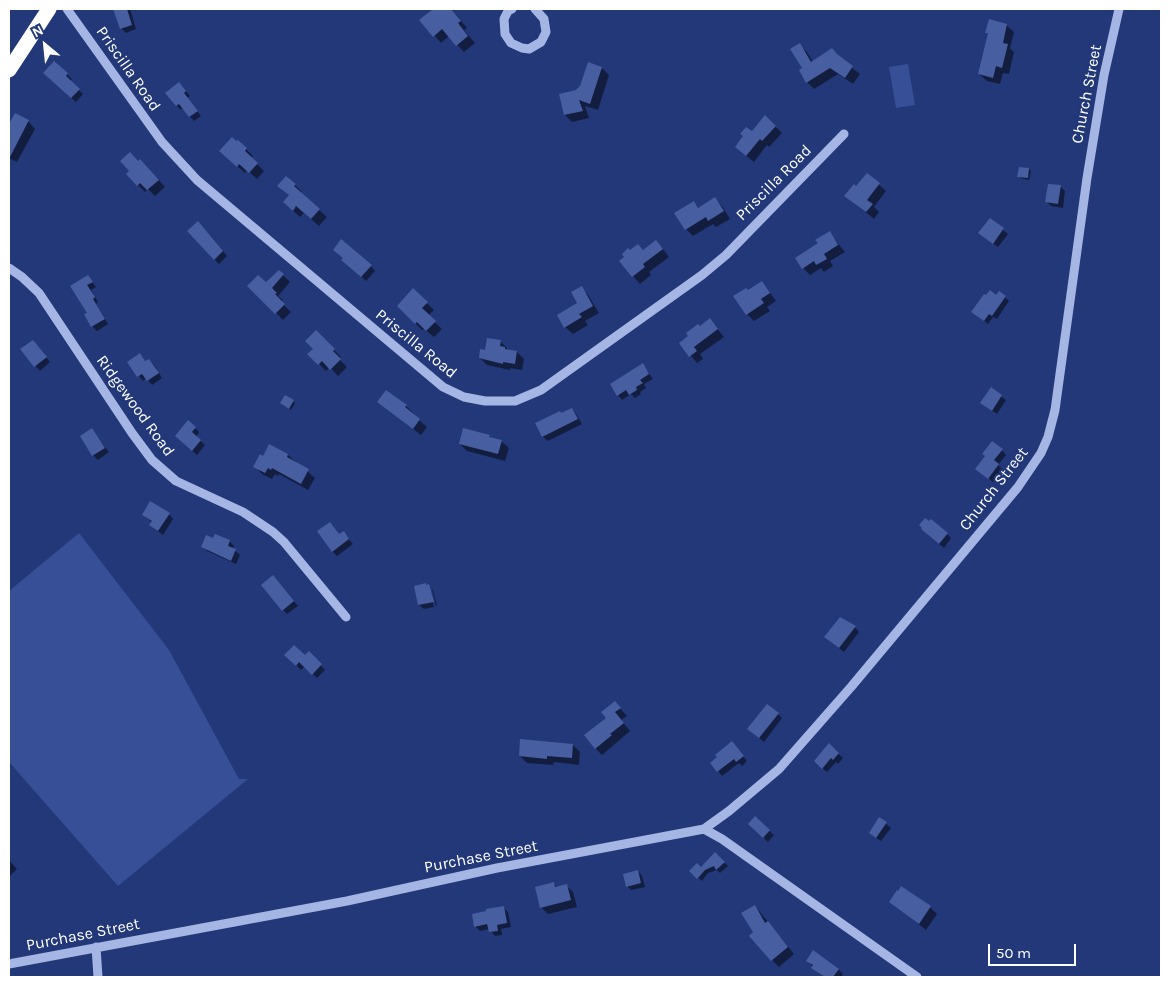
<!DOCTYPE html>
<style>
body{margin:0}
#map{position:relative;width:1170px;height:986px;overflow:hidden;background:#233879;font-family:Karla,sans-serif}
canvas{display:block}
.frame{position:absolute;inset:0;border:10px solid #fff;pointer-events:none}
.north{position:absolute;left:20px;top:20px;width:50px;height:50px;-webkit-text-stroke:4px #233879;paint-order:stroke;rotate:332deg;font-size:14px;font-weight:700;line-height:20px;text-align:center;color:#fff}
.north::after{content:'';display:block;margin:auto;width:18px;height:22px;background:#fff;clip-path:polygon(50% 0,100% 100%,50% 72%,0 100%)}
.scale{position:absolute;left:988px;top:944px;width:88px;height:22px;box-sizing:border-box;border:2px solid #fff;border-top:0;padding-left:6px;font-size:15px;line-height:18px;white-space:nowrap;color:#fff;-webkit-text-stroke:4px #233879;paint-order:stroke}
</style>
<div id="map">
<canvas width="1170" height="986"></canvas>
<div class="frame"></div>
<div class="north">N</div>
<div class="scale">50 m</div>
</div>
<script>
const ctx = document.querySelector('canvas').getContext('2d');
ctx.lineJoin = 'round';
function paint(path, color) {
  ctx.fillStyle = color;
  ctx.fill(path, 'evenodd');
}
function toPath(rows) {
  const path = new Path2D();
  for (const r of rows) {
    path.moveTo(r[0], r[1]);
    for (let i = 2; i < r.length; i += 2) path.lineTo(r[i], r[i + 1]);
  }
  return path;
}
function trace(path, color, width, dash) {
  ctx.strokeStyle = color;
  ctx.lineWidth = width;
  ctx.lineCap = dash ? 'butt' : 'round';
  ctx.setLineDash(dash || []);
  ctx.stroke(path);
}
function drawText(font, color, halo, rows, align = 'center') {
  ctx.font = font + ' Karla,sans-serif';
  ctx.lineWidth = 4;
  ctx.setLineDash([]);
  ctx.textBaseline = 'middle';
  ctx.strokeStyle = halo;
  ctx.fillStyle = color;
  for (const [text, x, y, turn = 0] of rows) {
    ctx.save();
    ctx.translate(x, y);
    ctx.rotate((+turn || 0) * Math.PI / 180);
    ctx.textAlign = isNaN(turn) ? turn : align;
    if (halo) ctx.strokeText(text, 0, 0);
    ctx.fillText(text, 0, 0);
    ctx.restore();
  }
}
paint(toPath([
 [908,64,915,105,896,108,889,67],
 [79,533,169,650,239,779,248,779,118,886,9,762,9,591]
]), '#364f96');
paint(toPath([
 [115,9,130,9,136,29,126,33,121,28],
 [433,9,451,9,467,28,464,30,475,43,464,52,449,36,441,43,421,20],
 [1006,25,1014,32,1010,48,1014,52,1009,74,1003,73,1000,84,987,81,979,74,989,34,987,32],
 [799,44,807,52,813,62,841,59,860,74,853,84,838,74,814,89,807,82,801,70,803,69],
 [54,63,72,79,70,81,83,94,76,102,49,78],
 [602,68,609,75,598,110,585,106,589,118,572,122,565,115,560,95,577,91],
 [183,88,190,96,187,98,201,116,194,121,183,108,181,110,177,106,167,93],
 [15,114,28,121,35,129,17,162,9,158,9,127],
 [775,126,782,133,769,147,767,145,754,162,744,154,752,133],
 [238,141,253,156,251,158,264,171,257,179,247,170,245,173,228,158],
 [138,162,147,167,165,187,155,196,148,189,145,192,138,185],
 [1029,169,1031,171,1029,180,1020,178,1019,176],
 [867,174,886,191,874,207,879,212,874,219,846,196,856,188],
 [295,185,302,192,300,193,327,217,319,226,304,213,300,217,291,209,290,196,286,192],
 [1061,187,1065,191,1063,208,1051,206,1047,202],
 [715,199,722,206,730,219,716,227,713,224,693,236,686,229,676,213,693,202,699,208],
 [990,220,1008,234,998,247,985,238],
 [203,227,227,256,219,264,214,259],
 [829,233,845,252,830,261,833,266,824,272,821,268,810,275,803,268],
 [663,249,669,257,649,272,651,275,640,284,621,262,644,251],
 [344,259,371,266,375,271,366,281,347,264],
 [279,271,290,282,278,296,283,300,281,302,291,312,283,320,249,286,266,284],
 [88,276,96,287,91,290,98,302,96,304,108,324,97,331,92,326,88,313,72,286],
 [762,282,776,301,767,307,770,311,754,321,747,314,748,291],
 [581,287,588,295,599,313,585,321,588,325,573,334,565,327,579,303],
 [413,290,434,310,428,316,442,329,434,337,424,329,422,330,398,306],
 [1000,293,1009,301,997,319,993,317,988,324,973,312,997,296],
 [710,320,724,337,700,354,703,359,697,363,680,343],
 [316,332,341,357,339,359,347,367,338,376,330,367,326,371,309,354,315,349],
 [500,341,507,348,507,350,517,352,524,359,522,370,510,368,510,370,487,365,480,358],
 [37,346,50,362,40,371,22,350],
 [140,355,146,362,149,360,154,365,162,378,152,385,146,378,143,381,128,362],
 [642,364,653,379,644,384,646,388,640,392,641,394,635,398,631,394,622,400,618,395],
 [991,389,1006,400,997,414,986,407],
 [293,401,295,403,291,410,283,405],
 [379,402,406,406,413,413,412,414,427,427,421,435],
 [572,409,576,414,582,424,548,441,543,437,537,424],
 [195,428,199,432,196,437,205,445,197,455,181,441],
 [92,430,109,452,98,460,93,455],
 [489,436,492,439,501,441,509,448,505,461,467,451,460,444],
 [270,446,288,455,315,478,308,490,279,474,278,476,275,474,272,479,262,474,255,466,264,457],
 [1002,450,1006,455,998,465,1003,470,993,482,982,473],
 [169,514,173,519,163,535,150,525,152,522,143,515],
 [343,533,353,544,337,556,332,551,339,535],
 [927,534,947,534,951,538,944,548],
 [216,536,230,542,234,546,233,549,240,555,236,564,207,551,203,547,214,540],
 [273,576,298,606,287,614,283,610],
 [428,586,434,607,424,609,419,605,415,587],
 [432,589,433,590,437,606,436,606],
 [855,627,859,632,844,652,830,641],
 [309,653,325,670,317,678,305,666,301,670,286,655,305,657],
 [615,703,627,716,621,720,630,731,602,755,595,748],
 [778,714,782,718,764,742,749,729],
 [573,745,580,752,579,765,554,762,553,765,527,763,520,756],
 [829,745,843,758,838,764,836,762,827,772,820,766],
 [737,748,747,761,742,766,739,763,722,776,712,763],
 [755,818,774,835,768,842,749,824],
 [880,819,891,828,881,841,875,837],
 [715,854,728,866,720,873,717,870,708,873,702,881,691,871,701,868],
 [9,860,17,869,9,877],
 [638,871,642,876,645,887,631,890,627,886],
 [554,884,557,887,566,885,573,892,577,907,548,914,541,907],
 [890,901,930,907,937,914,926,930],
 [755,906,794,954,779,967,772,960,755,933],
 [504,908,508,912,511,927,501,929,502,935,495,936,489,929,480,931,475,926],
 [814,952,839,970,843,974,841,977,825,977,817,972,808,961]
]), '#0007');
paint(toPath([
 [113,9,127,9,132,25,120,29],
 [433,9,451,9,461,21,458,23,468,36,456,46,442,29,433,37,419,20],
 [989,19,1007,24,1003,43,1008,44,1002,68,996,66,993,78,978,74,988,33,985,33],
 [800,43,811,62,832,48,837,54,853,66,845,78,830,68,806,83,799,70,802,68,790,49],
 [54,61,68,73,66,76,80,89,71,98,43,73],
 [588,62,602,67,590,104,579,100,583,111,564,115,559,94,576,90,580,86],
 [179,82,186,91,184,93,198,111,189,117,179,104,176,106,165,93],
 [15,113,29,120,9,159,9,124],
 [765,115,776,126,762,141,760,139,746,156,735,147,743,136,740,134,746,127,752,131],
 [232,137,236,141,238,140,247,148,245,151,258,163,249,173,239,164,237,167,219,151],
 [130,152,138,161,140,159,159,180,147,190,140,183,137,186,126,174,129,171,120,161],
 [1019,167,1029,168,1028,178,1017,177],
 [867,173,880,183,867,200,873,204,866,212,844,196,854,184,856,186],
 [286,176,296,184,294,186,320,209,311,219,296,206,293,211,283,202,289,195,277,186],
 [1048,184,1061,185,1058,204,1045,202],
 [715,197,724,211,708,221,706,217,685,230,674,213,694,201,698,208],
 [990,218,1004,228,993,244,978,233],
 [198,221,223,251,214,260,187,231],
 [830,231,838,245,824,254,827,259,816,265,814,261,802,269,795,258,818,243,815,240],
 [341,239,372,265,361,277,341,260,343,258,333,250],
 [656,240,663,249,643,264,645,267,632,277,619,261,624,257,622,254,628,248,630,250,638,244,643,250],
 [279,270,284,274,272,288,277,293,275,294,285,304,275,314,247,286,258,275,266,282],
 [88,275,93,282,87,285,95,297,93,299,105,319,91,327,84,314,87,313,70,286],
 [762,281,770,293,761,299,764,303,746,315,733,296,746,288,748,290],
 [582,286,593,306,579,314,582,317,564,328,557,315,577,303,571,292],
 [413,288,428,302,422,308,436,321,426,331,417,322,415,324,397,306],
 [990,290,996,295,999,291,1006,296,992,316,989,314,984,321,971,312,984,294,986,295],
 [710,318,718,329,694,347,697,351,689,357,679,343,688,336,686,333,698,324,700,326],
 [316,330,335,349,333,351,341,359,330,370,322,361,318,365,307,354,313,349,305,341],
 [487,338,501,340,500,346,505,347,505,349,517,351,515,364,503,362,503,364,479,358,480,349,485,350],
 [33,340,47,357,34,367,20,349],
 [140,353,145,361,149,359,159,373,147,381,142,374,137,377,127,362],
 [643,363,649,374,640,380,643,383,636,387,637,390,629,395,626,390,617,396,610,384],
 [991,387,1002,395,992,411,980,403],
 [386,390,407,405,405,407,420,419,413,429,377,402],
 [285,395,294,400,289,409,280,403],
 [572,408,578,419,542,437,535,423,560,411,561,413],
 [188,420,196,427,192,432,201,440,192,451,175,436],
 [92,428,105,448,92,456,80,436],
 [463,428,490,435,489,437,502,440,498,454,459,444],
 [992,441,1003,449,994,460,999,464,988,479,975,469,985,456,982,454],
 [269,444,288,454,287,457,309,469,301,484,272,468,271,470,268,468,265,473,253,467,260,454,263,456],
 [150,501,170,513,158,531,149,525,152,521,142,515],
 [925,518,929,521,931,519,948,533,939,544,921,529,922,528,919,525],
 [330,522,339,534,344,531,349,539,332,552,317,531],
 [215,534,230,540,228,546,236,549,231,561,201,547,206,535,213,538],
 [273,575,294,601,282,611,261,585],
 [426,583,426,585,429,584,434,602,418,605,414,586],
 [840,617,856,626,839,648,824,637],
 [294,645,305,655,309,651,322,664,312,675,299,662,296,666,284,655],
 [615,701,621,708,615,712,624,723,610,734,612,735,595,749,584,735,606,718,601,712],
 [767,704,779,713,759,738,747,729],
 [520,739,573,744,572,758,547,756,547,759,519,756],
 [732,741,744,756,736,762,734,759,717,772,710,763,717,757,715,755],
 [829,743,839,753,833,760,831,758,822,769,814,761],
 [755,816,770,830,763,838,748,824],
 [879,817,887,822,876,838,869,833],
 [715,852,725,862,716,870,714,866,705,870,697,879,689,871,697,863,701,867],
 [638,870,641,883,626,887,623,874],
 [554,882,555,887,567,884,571,900,540,908,535,887],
 [901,886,931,906,919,924,889,902,897,890,898,891],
 [755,905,765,923,768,921,788,947,771,961,749,936,753,932,741,913],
 [504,906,507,923,497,925,498,931,489,932,487,924,474,927,472,914,486,911,486,909],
 [813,950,839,969,833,977,825,977,811,968,813,965,806,961]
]), '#475ea0');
trace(toPath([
 [67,9,162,142,197,180,443,387,464,397,485,401,515,401,541,390,702,275,726,255,844,134],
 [512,9,508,11,504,19,505,34,511,43,522,48,529,49,541,42,546,32,544,19,535,9],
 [9,268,22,277,39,293,132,433,152,460,176,481,243,512,273,532,284,542,346,617],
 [704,829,729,811,779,769,851,687,1018,487,1041,453,1048,437,1055,410,1087,178,1104,75,1119,9],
 [96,947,98,977],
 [9,964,347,901,497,868,704,829,722,839,917,977]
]), '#a5b5e4', 9);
trace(toPath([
 [9,70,49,9]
]), '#fff', 15);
drawText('16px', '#fff', '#233879', [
 ["Priscilla Road",128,69,55],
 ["Church Street",1087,94,-79],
 ["Priscilla Road",774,183,-45],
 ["Priscilla Road",416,344,39],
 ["Ridgewood Road",135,406,54],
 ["Church Street",994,489,-52],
 ["Purchase Street",481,857,-11],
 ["Purchase Street",83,935,-11]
]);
</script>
